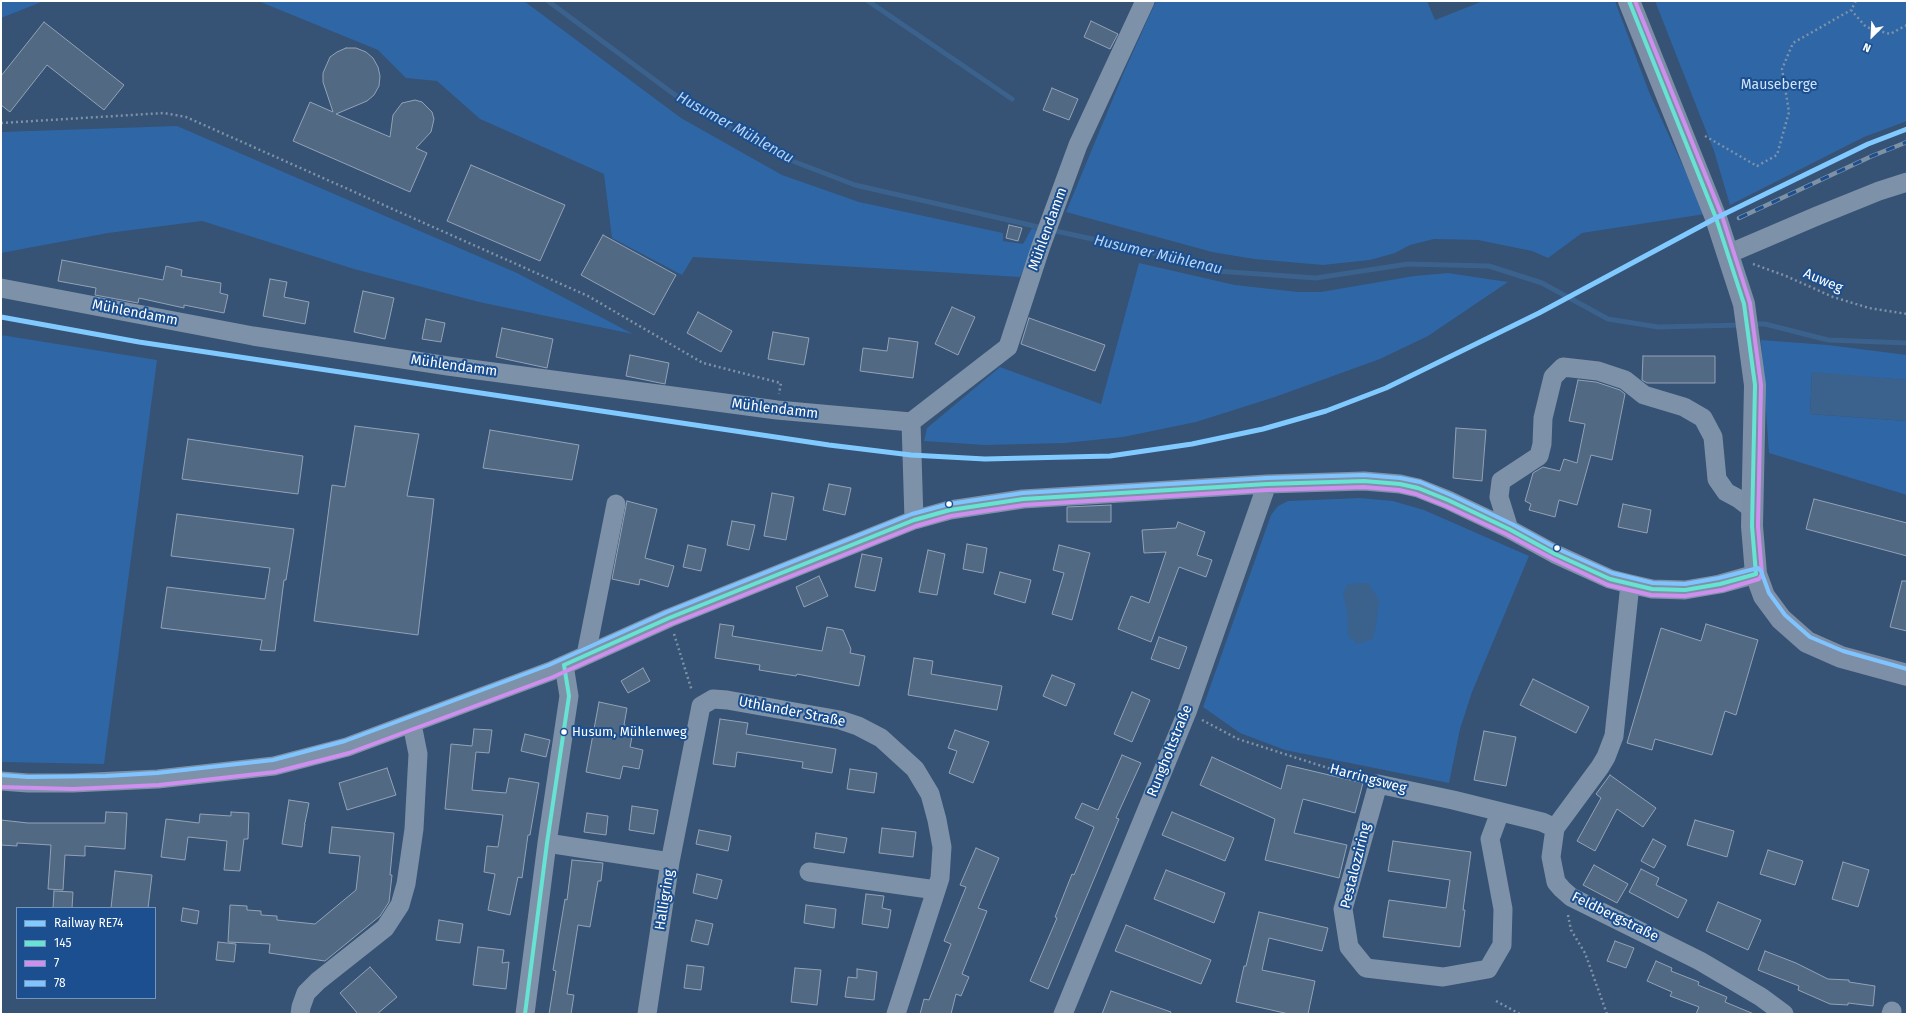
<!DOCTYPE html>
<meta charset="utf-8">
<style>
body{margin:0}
#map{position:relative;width:1908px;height:1015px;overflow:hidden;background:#365274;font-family:"Fira Sans",sans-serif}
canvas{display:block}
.frame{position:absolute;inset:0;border:2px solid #fff;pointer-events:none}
.legend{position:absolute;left:16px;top:907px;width:140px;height:92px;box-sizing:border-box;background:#1b4f8f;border:1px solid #7695bc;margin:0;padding:5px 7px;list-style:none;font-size:12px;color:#fff}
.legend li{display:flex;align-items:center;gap:8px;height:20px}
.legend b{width:20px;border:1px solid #7695bc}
.north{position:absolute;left:1852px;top:16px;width:40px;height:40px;-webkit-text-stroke:3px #1b4f8f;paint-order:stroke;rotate:204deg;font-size:11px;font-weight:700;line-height:16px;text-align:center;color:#fff}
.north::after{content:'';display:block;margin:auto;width:14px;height:18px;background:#fff;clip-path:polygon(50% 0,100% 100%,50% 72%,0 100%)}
</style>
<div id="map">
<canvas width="1908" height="1015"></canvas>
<div class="frame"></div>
<ul class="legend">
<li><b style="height:5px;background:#80caff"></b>Railway RE74</li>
<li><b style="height:5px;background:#66e3d2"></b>145</li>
<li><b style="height:5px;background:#cf8fef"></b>7</li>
<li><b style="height:5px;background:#80c4ff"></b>78</li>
</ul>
<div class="north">N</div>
</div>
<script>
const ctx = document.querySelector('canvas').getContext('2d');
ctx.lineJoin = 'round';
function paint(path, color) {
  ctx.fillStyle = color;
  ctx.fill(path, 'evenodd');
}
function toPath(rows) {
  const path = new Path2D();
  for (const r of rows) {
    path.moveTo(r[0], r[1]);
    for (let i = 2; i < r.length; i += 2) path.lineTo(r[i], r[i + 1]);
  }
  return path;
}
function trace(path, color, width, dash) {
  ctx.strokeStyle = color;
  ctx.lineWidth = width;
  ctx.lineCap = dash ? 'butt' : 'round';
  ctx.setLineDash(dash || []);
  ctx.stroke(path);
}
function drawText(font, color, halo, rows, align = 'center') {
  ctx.font = font + ' "Fira Sans",sans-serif';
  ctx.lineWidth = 4;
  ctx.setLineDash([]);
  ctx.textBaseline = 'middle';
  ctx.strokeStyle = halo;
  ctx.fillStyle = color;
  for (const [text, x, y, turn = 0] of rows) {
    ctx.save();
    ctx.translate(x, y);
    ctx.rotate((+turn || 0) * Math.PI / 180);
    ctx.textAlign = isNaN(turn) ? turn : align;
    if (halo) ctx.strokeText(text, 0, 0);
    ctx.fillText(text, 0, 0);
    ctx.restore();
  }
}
paint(toPath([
 [1,1,44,1,1,18],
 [258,1,524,1,681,118,782,175,859,202,1003,233,1003,241,1023,244,1032,228,1040,231,1020,277,693,257,682,275,612,238,604,174,480,119,437,81,406,78,378,50],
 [1156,1,1427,1,1435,20,1483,1,1615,1,1649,92,1705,214,1582,233,1548,258,1532,251,1478,240,1434,239,1410,245,1395,253,1370,260,1323,265,1254,259,1212,252,1066,212,1124,72],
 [1655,1,1907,1,1907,121,1864,137,1730,205,1714,151],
 [177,126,517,273,633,334,479,302,354,269,202,221,108,233,1,253,1,132],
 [1139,263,1235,285,1298,292,1321,292,1414,276,1448,273,1508,282,1428,336,1380,359,1275,397,1196,422,1123,437,1065,443,985,445,924,441,927,428,1000,367,1101,404],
 [1,335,157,360,104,764,1,762],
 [1761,340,1828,345,1907,355,1907,380,1812,373,1810,414,1907,421,1907,495,1769,453],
 [1360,498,1393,501,1424,510,1529,556,1472,692,1460,729,1449,783,1285,750,1240,733,1203,707,1271,515,1278,506,1288,501]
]), '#2f66a5');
paint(toPath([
 [1812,372,1907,380,1907,421,1810,414],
 [1368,583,1379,600,1376,625,1373,639,1358,644,1348,636,1347,611,1343,594,1348,584]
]), '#3b618d');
trace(toPath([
 [548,1,675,95,777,155,855,185,1043,228],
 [868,1,1012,99],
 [1051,230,1143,250,1216,271,1316,278,1408,264,1489,266,1542,283,1608,319,1658,327,1742,325],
 [1752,324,1765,324,1828,340,1907,343]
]), '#3b618d', 5);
const building = toPath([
 [1091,21,1118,34,1110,49,1084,37,1091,21],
 [44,22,124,85,104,110,47,65,10,112,1,105,1,76,44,22],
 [346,48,356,48,366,52,373,58,378,67,380,76,379,86,374,95,367,101,336,114,390,137,393,115,402,103,415,100,422,102,432,112,434,119,431,132,416,148,427,153,410,192,293,141,310,102,333,112,323,82,323,73,330,57,337,52,346,48],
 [1052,88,1078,99,1069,120,1043,110,1052,88],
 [471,165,565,205,540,261,447,221,471,165],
 [1009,225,1022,228,1018,241,1006,238,1009,225],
 [603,235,676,275,654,315,581,275,603,235],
 [62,260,163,280,166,266,182,270,181,276,221,283,220,293,228,295,224,313,184,305,184,308,139,298,138,303,95,295,96,288,58,281,62,260],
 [270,279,287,282,284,297,309,302,305,324,263,316,270,279],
 [363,291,394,298,385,339,354,332,363,291],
 [952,307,975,317,958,355,935,344,952,307],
 [698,312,732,331,721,352,687,333,698,312],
 [1029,318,1105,345,1095,371,1021,344,1029,318],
 [426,319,445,323,441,342,422,339,426,319],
 [502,328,553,339,547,368,496,357,502,328],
 [773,332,809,338,804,365,768,359,773,332],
 [889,338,918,342,913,378,860,371,863,348,887,351,889,338],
 [630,355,669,363,665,384,626,376,630,355],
 [1643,356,1715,356,1715,383,1647,383,1642,380,1643,356],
 [1578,380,1596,382,1620,390,1625,394,1612,460,1591,455,1577,505,1559,500,1555,517,1529,510,1531,504,1525,501,1533,473,1543,467,1560,471,1564,459,1577,463,1585,424,1569,421,1578,380],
 [355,426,419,434,407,496,434,499,418,635,314,621,332,485,345,487,355,426],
 [1456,428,1486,430,1482,481,1453,478,1456,428],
 [490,430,579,445,572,480,483,468,490,430],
 [188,439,303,456,298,494,182,479,188,439],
 [829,484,851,488,845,515,823,510,829,484],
 [772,493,794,497,786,540,764,536,772,493],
 [1814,499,1907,523,1907,556,1806,529,1814,499],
 [627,501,657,509,645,558,674,566,668,587,640,579,639,585,612,579,627,501],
 [1623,504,1651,510,1647,533,1618,527,1623,504],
 [1111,505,1111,522,1067,522,1067,507,1111,505],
 [177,514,294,529,286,580,284,580,275,651,260,650,262,640,161,628,167,587,265,599,270,568,171,556,177,514],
 [732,521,755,525,749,550,727,545,732,521],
 [1178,522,1205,532,1197,555,1212,560,1206,577,1179,567,1151,642,1118,629,1131,596,1149,603,1166,552,1144,553,1142,530,1176,528,1178,522],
 [967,544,987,548,983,573,963,569,967,544],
 [688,545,706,549,701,571,683,567,688,545],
 [1059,545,1090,553,1072,620,1052,614,1064,573,1053,570,1059,545],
 [928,550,945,554,937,595,919,592,928,550],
 [862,554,882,558,875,591,855,587,862,554],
 [1000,572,1031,580,1025,603,994,594,1000,572],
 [819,576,828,596,804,607,796,587,819,576],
 [1902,581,1907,581,1907,631,1890,627,1902,581],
 [720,624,734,626,732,636,822,651,827,627,843,630,851,649,850,653,865,656,859,686,797,674,796,676,759,670,760,665,715,658,720,624],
 [1706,624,1758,640,1736,715,1725,711,1712,755,1655,739,1652,750,1627,743,1661,628,1701,641,1706,624],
 [1159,637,1187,647,1179,669,1151,659,1159,637],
 [914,658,933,661,931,674,1002,686,997,710,908,695,914,658],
 [643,668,650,681,628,693,621,681,643,668],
 [1052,675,1075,684,1066,706,1043,696,1052,675],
 [1533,679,1589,707,1576,733,1520,705,1533,679],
 [1132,692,1150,700,1132,742,1114,734,1132,692],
 [599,702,627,708,624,725,634,727,630,747,643,750,639,769,623,766,620,779,586,772,599,702],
 [720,719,748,723,746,734,836,749,832,773,802,768,803,762,737,752,735,767,713,764,720,719],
 [474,729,492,730,489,753,476,752,472,790,506,793,509,778,539,783,530,835,528,835,522,878,518,877,510,915,488,910,495,874,484,872,487,846,498,847,503,815,445,809,451,744,472,746,474,729],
 [955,730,989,742,973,783,949,773,957,751,948,748,955,730],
 [1484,731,1516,737,1506,786,1474,780,1484,731],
 [525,734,550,740,546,757,521,751,525,734],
 [1122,755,1141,763,1116,818,1119,819,1048,989,1030,981,1057,918,1055,917,1072,874,1074,875,1094,827,1075,818,1082,803,1098,810,1122,755],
 [1212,757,1281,789,1287,765,1363,783,1355,813,1303,799,1294,833,1347,845,1339,878,1265,860,1275,819,1200,785,1212,757],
 [387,768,396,795,347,810,339,783,387,768],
 [850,769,877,773,874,793,847,789,850,769],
 [1610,775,1656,808,1643,827,1617,809,1595,851,1577,841,1601,798,1596,794,1610,775],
 [289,800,309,803,305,823,304,824,305,824,302,847,282,844,289,800],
 [632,806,658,810,654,834,629,830,632,806],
 [106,812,127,813,125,849,85,846,85,856,65,855,63,890,48,889,51,845,17,843,17,846,1,845,1,820,28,823,105,823,106,812],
 [231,812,249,813,248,839,244,839,240,871,224,870,227,841,188,837,185,860,161,857,166,819,199,823,200,814,231,816,231,812],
 [1172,812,1234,838,1225,861,1162,835,1172,812],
 [587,813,608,816,606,835,584,832,587,813],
 [1695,820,1734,831,1727,857,1687,845,1695,820],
 [332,827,394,833,390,875,392,875,389,902,380,916,325,961,269,953,270,944,228,942,230,905,247,906,247,910,261,911,261,915,277,916,277,920,315,924,356,890,360,856,329,853,332,827],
 [882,828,916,832,913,857,879,853,882,828],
 [699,830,731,836,728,851,696,844,699,830],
 [816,833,847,838,844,853,814,848,816,833],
 [1653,839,1666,846,1654,868,1641,861,1653,839],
 [1393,841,1471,852,1463,910,1465,910,1460,947,1383,937,1389,900,1446,908,1450,880,1388,871,1393,841],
 [976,848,999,858,978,908,987,911,962,974,969,977,961,996,956,994,951,1014,920,1014,924,999,929,1000,951,944,944,941,966,887,960,885,976,848],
 [1768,850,1803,861,1795,885,1760,874,1768,850],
 [572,860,603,863,601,881,598,881,590,927,578,925,567,994,574,995,571,1014,549,1014,556,971,553,970,565,899,567,900,572,860],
 [1843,862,1869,870,1858,907,1832,899,1843,862],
 [1594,865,1628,884,1617,903,1583,885,1594,865],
 [1641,869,1659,878,1656,885,1687,900,1678,918,1629,892,1641,869],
 [1166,870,1225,893,1214,923,1154,899,1166,870],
 [115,871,152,875,148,908,111,908,115,871],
 [697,874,722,880,717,899,693,893,697,874],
 [54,891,73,892,72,908,53,908,54,891],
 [866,894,884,896,882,908,891,910,888,928,862,924,866,894],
 [1718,902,1761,920,1748,950,1706,931,1718,902],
 [806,905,836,909,834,928,804,923,806,905],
 [183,908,199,911,197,924,181,921,183,908],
 [1259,912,1328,928,1322,951,1269,938,1262,970,1315,981,1308,1014,1289,1014,1236,1002,1244,966,1246,966,1259,912],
 [439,920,463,924,460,943,436,940,439,920],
 [696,920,713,924,708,945,691,941,696,920],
 [1126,925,1211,960,1201,984,1115,951,1126,925],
 [1615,941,1634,948,1626,968,1607,961,1615,941],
 [218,942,236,944,234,962,216,960,218,942],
 [478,947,504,950,502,963,509,962,506,989,473,985,478,947],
 [1765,951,1796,963,1828,979,1849,980,1849,982,1875,986,1873,1006,1848,1003,1848,1005,1830,1004,1798,990,1799,986,1758,970,1765,951],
 [1656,961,1672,968,1671,971,1699,982,1698,985,1727,997,1725,1002,1754,1014,1696,1014,1699,1007,1670,996,1672,992,1647,981,1656,961],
 [687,965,704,967,701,990,684,988,687,965],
 [370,967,397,997,377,1014,358,1014,340,993,370,967],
 [795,968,821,970,817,1005,791,1002,795,968],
 [857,969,877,972,874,1000,845,997,848,977,857,978,857,969],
 [1111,991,1171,1012,1170,1014,1102,1014,1111,991]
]);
paint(building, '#526984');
trace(building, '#92a2b6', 1);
trace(toPath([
 [1856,1,1851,10,1866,27,1890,34,1907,25],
 [1,123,164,113,186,117,588,296,703,363,781,383,779,394],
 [1705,136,1757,166,1777,155,1789,112,1782,69,1793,43,1851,10],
 [1753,264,1786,276,1833,297,1869,308,1907,314],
 [674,634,692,691],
 [1202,720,1238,739,1362,779],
 [1568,915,1571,930,1585,953,1607,1014],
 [1496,1001,1520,1014]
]), '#7d92a8', 2.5, [2, 3]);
trace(toPath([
 [1728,254,1817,216,1879,191,1907,182],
 [1,288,253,336,448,366,777,410,911,422,1008,347,1041,246,1078,145,1145,1],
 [911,422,914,520],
 [1509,529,1499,497,1501,481,1539,456,1542,444,1543,418,1553,377,1563,367,1598,371,1625,380,1644,395,1684,407,1703,418,1713,437,1717,479,1726,492,1739,499,1752,509],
 [1630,584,1614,736,1606,757,1600,767,1555,828,1551,857,1556,882,1562,889,1571,897,1700,961,1761,997,1784,1014],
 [586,655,616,504],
 [1,781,28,783,73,783,158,779,274,766,347,747,551,671,669,618,914,520,950,510,1023,499,1267,484,1364,481,1400,484,1418,488,1448,500,1509,529,1555,554,1610,579,1630,584,1652,589,1685,590,1720,584,1756,574],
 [1500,812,1490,839,1503,909,1502,945,1488,969,1443,977,1366,968,1349,947,1343,909,1378,784,1453,800,1542,822,1555,828],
 [547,843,670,862,647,1014],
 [670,862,701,706,713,699,727,700,840,720,858,726,881,738,915,769,930,794,937,820,942,847,940,878,896,1014],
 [809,872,936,890],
 [300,1014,301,1007,306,993,318,981,385,928,400,905,406,884,414,829,418,754,412,724],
 [525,1014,547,843,569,696,564,665],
 [1063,1014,1187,712,1267,484],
 [1891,1014,1892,1011]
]), '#7d92a8', 19);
trace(toPath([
 [1629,1,1716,218,1744,304,1755,385,1752,526,1756,574,1764,596,1781,619,1807,642,1841,657,1907,675]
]), '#7d8ea7', 22);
const rail = toPath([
 [1739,218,1872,156,1907,142]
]);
trace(rail, '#7e92a7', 4.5);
trace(rail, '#1b4f8f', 3, [9]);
trace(toPath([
 [1629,1,1716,218,1744,304,1755,385,1752,526,1756,574],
 [564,665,669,618,914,520,950,510,1023,499,1267,484,1364,481,1400,484,1418,488,1448,500,1509,529,1555,554,1610,579,1652,589,1685,590,1720,584,1756,574],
 [525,1014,547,843,569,696,564,665]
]), '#66e3d2', 4);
trace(toPath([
 [1,787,73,789,159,785,275,772,349,753,553,677,671,624,916,526,951,516,1024,505,1267,490,1364,487,1399,490,1416,494,1446,506,1506,534,1553,559,1608,585,1629,590,1651,595,1685,596,1722,590,1759,579,1762,574,1758,526,1761,385,1750,303,1722,216,1635,1]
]), '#cf8fef', 4);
trace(toPath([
 [1,775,28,777,106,776,157,773,273,760,345,741,549,665,667,612,912,514,949,504,1023,493,1267,478,1364,475,1400,478,1420,482,1451,495,1512,524,1558,549,1612,573,1653,583,1685,584,1719,578,1758,568,1761,571,1769,593,1785,615,1810,637,1843,651,1907,669]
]), '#80c4ff', 4);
trace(toPath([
 [1,317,139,342,829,445,911,455,985,459,1110,456,1192,444,1263,429,1326,411,1386,388,1539,313,1716,218,1868,144,1907,129]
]), '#80caff', 5);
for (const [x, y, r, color] of [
 [949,504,3.5,"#fff"],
 [1557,548,3.5,"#fff"],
 [564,732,3.5,"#fff"]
]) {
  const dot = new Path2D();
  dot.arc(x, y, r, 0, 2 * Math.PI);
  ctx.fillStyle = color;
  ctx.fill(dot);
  trace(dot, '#1b4f8f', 1.5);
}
drawText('13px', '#fff', '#1b4f8f', [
 ["Husum, Mühlenweg",572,732]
], 'left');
drawText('14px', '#cfe3fa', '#1b4f8f', [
 ["Mauseberge",1779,85]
]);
drawText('14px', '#fff', '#1b4f8f', [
 ["Mühlendamm",1048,229,-70],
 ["Auweg",1823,281,23],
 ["Mühlendamm",135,313,11],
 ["Mühlendamm",454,366,8],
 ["Mühlendamm",775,409,7],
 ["Uthlander Straße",792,712,11],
 ["Rungholtstraße",1170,751,-68],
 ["Harringsweg",1368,779,15],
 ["Pestalozziring",1356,866,-76],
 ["Halligring",665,900,-81],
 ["Feldbergstraße",1615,917,26]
]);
drawText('italic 15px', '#b5d3f5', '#1b4f8f', [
 ["Husumer Mühlenau",735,128,29],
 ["Husumer Mühlenau",1158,255,13]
]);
</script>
